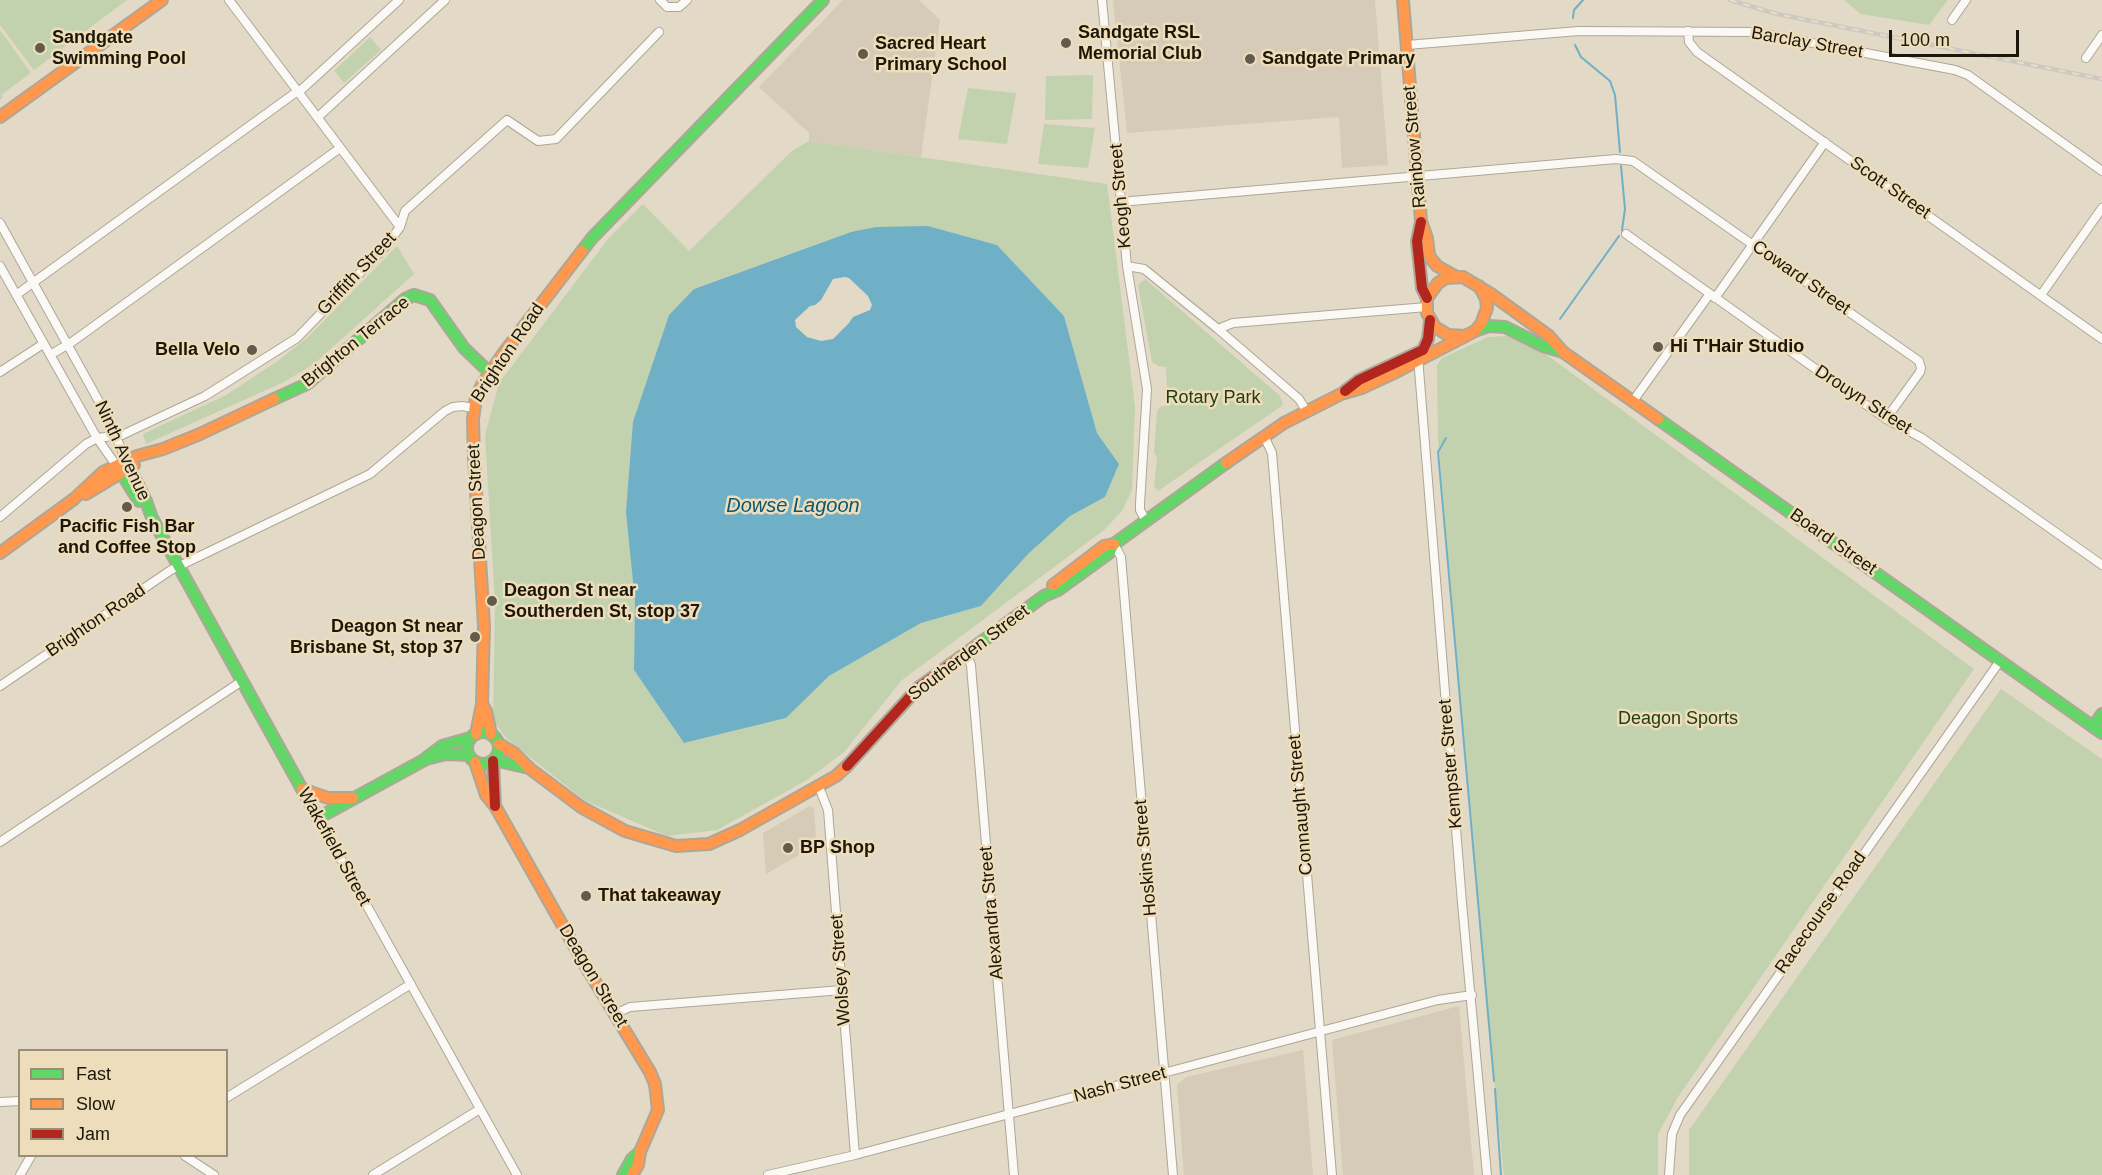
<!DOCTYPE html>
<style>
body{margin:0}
#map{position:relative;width:2102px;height:1175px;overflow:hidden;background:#e2d9c6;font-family:Helvetica,sans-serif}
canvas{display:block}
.legend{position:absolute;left:18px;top:1049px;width:210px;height:108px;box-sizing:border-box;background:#eeddba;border:2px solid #9a8e74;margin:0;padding:8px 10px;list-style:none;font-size:18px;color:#1d170a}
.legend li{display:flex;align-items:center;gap:12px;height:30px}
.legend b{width:30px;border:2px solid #9a8e74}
.scale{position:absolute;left:1889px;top:30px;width:130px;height:27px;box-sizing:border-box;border:3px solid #1d170a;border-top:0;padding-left:8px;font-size:18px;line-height:21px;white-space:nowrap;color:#1d170a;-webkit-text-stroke:4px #eeddba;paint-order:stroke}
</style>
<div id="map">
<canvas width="2102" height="1175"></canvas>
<ul class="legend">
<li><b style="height:8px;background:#63d668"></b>Fast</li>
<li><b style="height:8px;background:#ff974d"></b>Slow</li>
<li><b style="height:8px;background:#b3261e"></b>Jam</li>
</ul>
<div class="scale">100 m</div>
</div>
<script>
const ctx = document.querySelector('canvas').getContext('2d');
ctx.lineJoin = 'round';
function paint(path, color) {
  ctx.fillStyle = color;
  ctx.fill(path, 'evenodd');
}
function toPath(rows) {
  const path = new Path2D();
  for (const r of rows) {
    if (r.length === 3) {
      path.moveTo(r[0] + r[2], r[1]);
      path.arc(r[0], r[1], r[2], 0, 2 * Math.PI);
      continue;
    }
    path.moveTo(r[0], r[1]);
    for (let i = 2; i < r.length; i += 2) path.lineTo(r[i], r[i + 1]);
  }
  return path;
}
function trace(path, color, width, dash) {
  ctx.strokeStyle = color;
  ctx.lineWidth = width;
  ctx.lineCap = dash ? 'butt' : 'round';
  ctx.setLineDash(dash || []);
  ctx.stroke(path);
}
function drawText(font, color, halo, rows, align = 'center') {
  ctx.font = font + ' Helvetica,sans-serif';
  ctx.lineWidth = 5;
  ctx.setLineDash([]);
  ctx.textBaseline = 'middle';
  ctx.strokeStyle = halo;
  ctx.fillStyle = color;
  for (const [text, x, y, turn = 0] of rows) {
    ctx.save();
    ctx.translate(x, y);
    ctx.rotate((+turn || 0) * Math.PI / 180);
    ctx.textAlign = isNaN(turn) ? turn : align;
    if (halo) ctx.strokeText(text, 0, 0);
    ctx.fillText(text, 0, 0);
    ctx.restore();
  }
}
paint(toPath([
 [810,806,814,808,816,837,806,851,766,874,763,833],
 [1459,1006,1474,1175,1343,1175,1332,1040],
 [1303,1050,1313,1175,1184,1175,1177,1085,1186,1077]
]), '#d5cbb7');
paint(toPath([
 [843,0,919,0,940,20,921,157,809,141,809,133,759,87],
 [1113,0,1375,0,1388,165,1342,168,1339,117,1127,133]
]), '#d6cab8');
paint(toPath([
 [0,0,127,0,34,70,0,25],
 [1844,0,1948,0,1929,25,1861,14],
 [0,30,31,73,1,95,3,98,0,100],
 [370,37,381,50,344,83,334,71],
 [1093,75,1092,119,1045,120,1046,76],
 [968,88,1016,93,1007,144,958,139],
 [1044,124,1095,128,1088,168,1038,164],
 [809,141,1107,184,1135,407,1132,490,1122,511,1104,530,902,680,844,752,807,780,717,830,667,836,584,800,506,738,493,720,495,603,485,435,499,383,608,239,643,204,689,251,792,151],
 [928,226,997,245,1064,316,1097,433,1119,464,1105,497,1070,515,1028,554,981,606,921,623,829,676,786,718,684,743,634,670,635,601,659,346,669,315,694,289,851,232],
 [397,246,414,274,315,363,284,382,146,444,143,434,226,395,275,363,307,338],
 [1145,279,1280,396,1283,405,1158,491,1154,486,1157,457,1154,453,1157,412,1160,407,1168,405,1166,367,1158,366,1152,362,1138,285],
 [1507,336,1547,355,1974,669,1678,1097,1658,1134,1658,1175,1504,1175,1486,999,1438,439,1437,365,1442,358,1488,337],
 [2001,689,2102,759,2102,1175,1689,1175,1689,1130]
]), '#c3d2ae');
paint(toPath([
 [928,226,997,245,1064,316,1097,433,1119,464,1105,497,1070,516,1028,554,981,606,921,623,829,676,786,718,684,743,634,670,635,601,626,512,633,422,669,315,694,289,851,232,876,227],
 [845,277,849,278,868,296,872,305,870,310,853,317,849,323,833,339,821,341,807,337,796,327,795,320,810,306,815,305,821,300,833,279]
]), '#6fb0c6');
trace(toPath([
 [1573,18,1574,10,1583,0],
 [1575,45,1581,57,1610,81,1615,95,1620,152],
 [1621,166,1625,209,1622,230],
 [1560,319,1619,236],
 [1446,438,1438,452,1494,1081],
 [1495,1089,1501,1175]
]), '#6fb0c6', 2);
const street = toPath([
 [229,0,400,227],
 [660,0,667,7,679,7,687,0],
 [1102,0,1127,266,1147,389,1140,504,1140,510,1146,521],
 [1952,20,1966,0],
 [1688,31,1689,42,1697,52,2102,339],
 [1407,45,1579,31,1755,32,1955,70,1968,75,2102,171],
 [2086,58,2102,35],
 [318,117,445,0],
 [1120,202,1616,159,1633,161,1919,361,1921,368,1920,372,1886,419],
 [0,223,107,416,126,460],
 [1626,234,1886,419,1922,438,2102,565],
 [0,266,97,438,116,465],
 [1127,266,1144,269,1218,329,1299,399,1307,412],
 [16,295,295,93,300,91,399,0],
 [2041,295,2102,208],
 [1715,298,1825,142],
 [1218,329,1233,323,1427,307],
 [50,355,72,342,340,148],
 [1418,357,1462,903,1487,1175],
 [0,372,43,344],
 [1633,401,1709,295],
 [1264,436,1272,453,1332,1175],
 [0,517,86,444,97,438,122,435,205,396,297,338,387,245,400,227,405,211,507,120,538,141,556,139,659,32],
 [1114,544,1121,557,1173,1175],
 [966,653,971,665,972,678,1014,1175],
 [0,686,171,570,370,474,445,411,453,407,462,406,473,408],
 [819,787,828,810,855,1155],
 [318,818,517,1175],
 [0,842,242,681],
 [615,1014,630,1007,842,990],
 [226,1098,411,984],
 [0,1102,20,1101],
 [185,1156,214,1175],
 [20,1175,31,1156],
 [373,1175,480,1109],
 [768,1175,855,1155,1438,1000,1472,995],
 [1669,1175,1672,1134,1680,1115,2000,661]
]);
const fast = toPath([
 [582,251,592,238,823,0],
 [1477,330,1489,326,1505,327,1543,346,1563,352],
 [274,399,307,384,405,299,414,295,430,300,464,348,490,373],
 [1658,419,2102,733],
 [126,460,146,501,152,518,318,818,426,759,446,754,468,755],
 [117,466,139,501],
 [980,643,1044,596,1058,590,1109,553,1114,544,1226,463],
 [2093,727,2102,714],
 [483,748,16],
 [426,758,442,746,470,738],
 [494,760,529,768],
 [623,1175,632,1159,640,1152]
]);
const slow = toPath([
 [1403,0,1421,221,1427,238,1429,255,1432,260,1437,266,1455,276],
 [0,117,162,0],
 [1466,336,1448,335,1435,327,1427,313,1427,298,1438,283,1446,278,1463,277,1491,294,1549,336,1563,352,1658,419],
 [1226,463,1284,423,1341,394,1362,388,1392,374,1475,331,1481,324,1487,308,1486,299,1479,286],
 [86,494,134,465],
 [0,553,74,499,103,472,137,456,163,449,200,434,274,399],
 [1053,585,1104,546,1114,544],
 [482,704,486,711,491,734],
 [476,734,482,704,484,626,474,457,473,419,476,397,483,383,505,351,582,251],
 [499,744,514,753,529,768,581,807,625,831,676,846,709,844,740,830,836,776,847,766],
 [475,762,486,795,495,806,585,965,650,1072,655,1084,658,1110,640,1152,638,1165,632,1175],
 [302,789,328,798,353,798]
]);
const jam = toPath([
 [1421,222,1417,241,1422,288,1427,298],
 [1345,391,1359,380,1423,350,1428,339,1430,320],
 [493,761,495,806],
 [847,766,918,688,980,643]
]);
trace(street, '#aea798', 10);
trace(fast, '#aea798', 14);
trace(slow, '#aea798', 14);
trace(jam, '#aea798', 14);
trace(street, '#fbf9f6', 8);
trace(fast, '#63d668', 10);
trace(slow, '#ff974d', 10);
trace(jam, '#b3261e', 10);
const rail = toPath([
 [1730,0,1777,14,2102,79]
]);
trace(rail, '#cbc9c3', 4.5);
trace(rail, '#eeddba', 2, [7]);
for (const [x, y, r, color] of [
 [1066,43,6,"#625b4c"],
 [40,48,6,"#625b4c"],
 [863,54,6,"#625b4c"],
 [1250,59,6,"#625b4c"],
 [1658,347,6,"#625b4c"],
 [252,350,6,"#625b4c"],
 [127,507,6,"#625b4c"],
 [492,601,6,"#625b4c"],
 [475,637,6,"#625b4c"],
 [788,848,6,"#625b4c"],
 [586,896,6,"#625b4c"]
]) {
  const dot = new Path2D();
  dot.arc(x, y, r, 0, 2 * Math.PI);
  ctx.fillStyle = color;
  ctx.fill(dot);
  trace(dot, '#eeddba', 2);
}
drawText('bold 18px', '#1d170a', '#eeddba', [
 ["Sandgate RSL",1078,33],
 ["Memorial Club",1078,54],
 ["Sandgate",52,38],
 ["Swimming Pool",52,59],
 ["Sacred Heart",875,44],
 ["Primary School",875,65],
 ["Sandgate Primary",1262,59],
 ["Hi T'Hair Studio",1670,347],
 ["Bella Velo",240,350,"right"],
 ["Pacific Fish Bar",127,527,"center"],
 ["and Coffee Stop",127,548,"center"],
 ["Deagon St near",504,591],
 ["Southerden St, stop 37",504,612],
 ["Deagon St near",463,627,"right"],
 ["Brisbane St, stop 37",463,648,"right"],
 ["BP Shop",800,848],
 ["That takeaway",598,896]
], 'left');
drawText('18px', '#1d170a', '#eeddba', [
 ["Barclay Street",1807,43,10],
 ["Rainbow Street",1415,147,-95],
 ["Scott Street",1890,188,35],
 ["Keogh Street",1121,196,-95],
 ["Griffith Street",357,274,-47],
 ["Coward Street",1801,278,35],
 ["Brighton Terrace",356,342,-39],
 ["Brighton Road",508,353,-56],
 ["Drouyn Street",1863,400,33],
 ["Ninth Avenue",122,451,65],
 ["Deagon Street",477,502,-93],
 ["Board Street",1833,542,35],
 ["Brighton Road",96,621,-34],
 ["Southerden Street",969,653,-37],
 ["Kempster Street",1451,764,-95],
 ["Connaught Street",1301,805,-95],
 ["Wakefield Street",334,847,61],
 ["Hoskins Street",1146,858,-95],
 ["Alexandra Street",992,913,-95],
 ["Racecourse Road",1821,913,-55],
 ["Wolsey Street",841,970,-94],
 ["Deagon Street",593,976,59],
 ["Nash Street",1120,1085,-15]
]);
drawText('18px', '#213f0f', '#eeddba', [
 ["Rotary Park",1213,398],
 ["Deagon Sports",1678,719]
]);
drawText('italic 20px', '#085874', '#eeddba', [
 ["Dowse Lagoon",793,506]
]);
</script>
